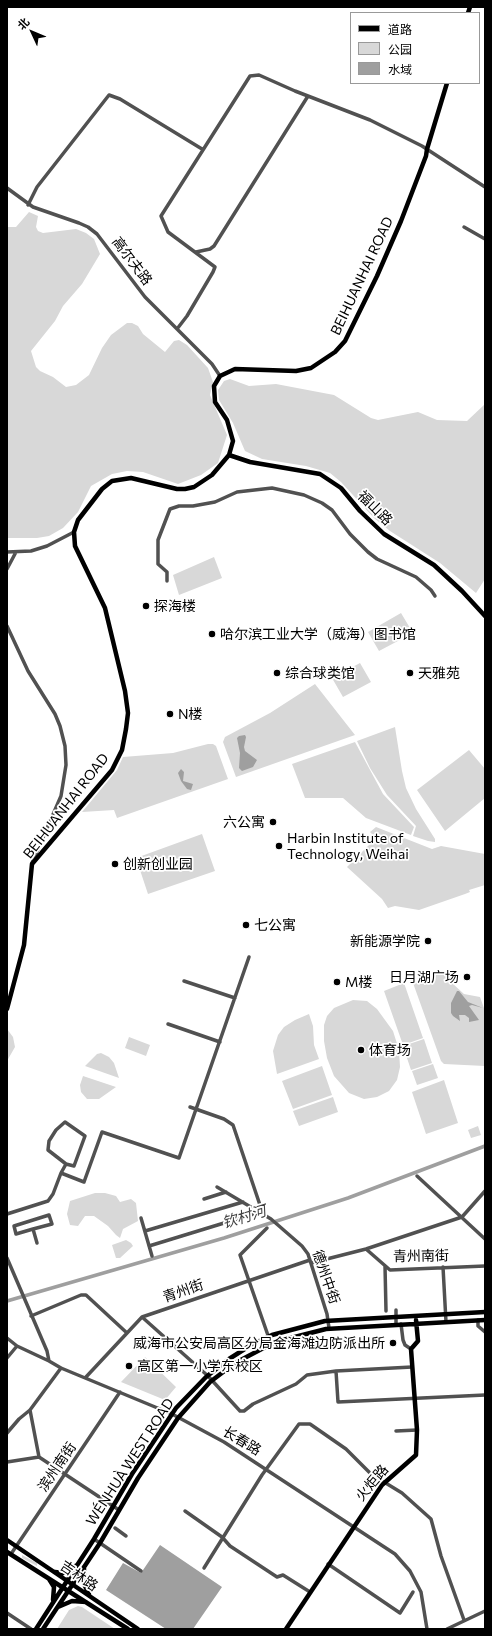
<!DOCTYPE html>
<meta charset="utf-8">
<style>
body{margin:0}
#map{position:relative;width:492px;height:1636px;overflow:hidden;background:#fff;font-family:Commissioner,"Noto Sans SC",sans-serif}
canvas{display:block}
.frame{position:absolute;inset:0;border:8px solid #000;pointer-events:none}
.legend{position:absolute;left:350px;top:12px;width:130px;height:72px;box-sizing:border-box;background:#fff;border:1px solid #999;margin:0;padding:5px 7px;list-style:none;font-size:12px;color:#000}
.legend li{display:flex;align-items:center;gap:8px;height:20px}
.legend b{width:20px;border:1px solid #999}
.north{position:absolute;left:12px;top:12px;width:40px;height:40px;-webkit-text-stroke:3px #fff;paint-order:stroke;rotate:314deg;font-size:11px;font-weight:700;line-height:16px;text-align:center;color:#000}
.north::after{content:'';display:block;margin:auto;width:14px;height:18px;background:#000;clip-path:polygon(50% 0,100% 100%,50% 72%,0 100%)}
</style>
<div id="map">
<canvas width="492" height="1636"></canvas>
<div class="frame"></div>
<ul class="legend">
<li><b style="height:5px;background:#000"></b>道路</li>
<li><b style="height:11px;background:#d8d8d8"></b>公园</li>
<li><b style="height:11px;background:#9f9f9f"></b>水域</li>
</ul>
<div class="north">北</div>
</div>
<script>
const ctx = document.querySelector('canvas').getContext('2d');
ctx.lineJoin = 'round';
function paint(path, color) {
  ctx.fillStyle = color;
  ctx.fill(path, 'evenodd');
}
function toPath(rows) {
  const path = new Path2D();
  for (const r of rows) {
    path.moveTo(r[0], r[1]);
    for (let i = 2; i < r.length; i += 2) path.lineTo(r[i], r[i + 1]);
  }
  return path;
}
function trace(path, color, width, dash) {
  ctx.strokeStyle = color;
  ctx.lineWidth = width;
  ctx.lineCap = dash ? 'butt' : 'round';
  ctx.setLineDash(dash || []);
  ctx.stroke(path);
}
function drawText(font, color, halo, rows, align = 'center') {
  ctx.font = font + ' Commissioner,"Noto Sans SC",sans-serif';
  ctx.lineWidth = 3.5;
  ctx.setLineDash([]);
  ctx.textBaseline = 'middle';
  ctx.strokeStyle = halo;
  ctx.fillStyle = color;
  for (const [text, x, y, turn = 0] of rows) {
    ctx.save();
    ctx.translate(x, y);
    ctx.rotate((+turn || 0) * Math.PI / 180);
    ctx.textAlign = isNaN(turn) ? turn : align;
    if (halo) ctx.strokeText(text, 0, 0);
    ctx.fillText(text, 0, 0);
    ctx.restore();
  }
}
paint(toPath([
 [29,212,38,216,36,227,38,231,43,233,76,229,86,233,94,239,100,254,82,284,63,306,55,321,31,351,36,367,40,371,53,377,66,387,76,385,89,375,102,348,111,335,127,323,132,323,138,326,143,334,165,352,174,341,179,340,187,345,208,368,213,382,210,395,227,435,218,463,201,475,178,484,143,472,127,471,112,474,91,486,78,512,63,528,49,536,37,538,7,538,7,227,16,227],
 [230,379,249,386,276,384,334,395,371,418,378,420,418,412,437,420,467,421,485,404,485,579,476,593,440,563,390,531,374,518,341,482,330,473,306,466,262,459,245,451,233,423,219,400,218,390,224,381],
 [214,557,222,578,179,595,173,575],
 [401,613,413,633,379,651,368,632],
 [360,663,371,682,343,697,332,678],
 [315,684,355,735,236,777,223,742,225,737,270,713],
 [395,727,402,771,406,788,416,809,435,839,435,842,428,841,413,836,416,826,387,795,370,768,357,741],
 [355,742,383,794,414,827,411,835,366,818,343,798,305,798,292,764],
 [208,744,213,744,216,746,228,779,117,818,114,810,82,812,117,770,123,757,173,753],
 [469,750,485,769,485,798,445,831,417,790],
 [376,827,432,849,441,846,485,854,485,885,469,890,470,892,465,894,419,910,395,906,388,908,382,899,347,867,376,838,370,832],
 [202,834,215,871,148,894,136,858],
 [448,971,452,983,464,994,480,997,485,1011,485,1066,444,1064,441,1061,413,983],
 [404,983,423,1038,403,1045,384,991],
 [353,1000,367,1001,377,1009,393,1031,399,1050,400,1067,397,1080,389,1091,377,1097,364,1099,349,1093,334,1076,327,1058,324,1041,324,1025,327,1016,334,1008],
 [309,1014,313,1026,314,1045,319,1059,277,1074,273,1051,278,1035,284,1027,295,1020],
 [7,1029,13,1037,15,1047,7,1061],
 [129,1037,150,1045,146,1056,125,1048],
 [424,1039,432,1063,411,1070,403,1046],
 [101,1053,109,1057,114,1063,119,1078,85,1066,97,1054],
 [433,1064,438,1078,417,1085,412,1071],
 [322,1066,332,1095,293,1109,282,1081],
 [83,1076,116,1087,99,1099,87,1099,81,1092,80,1085],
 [444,1080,458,1123,426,1134,412,1092],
 [333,1097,338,1112,299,1126,293,1111],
 [478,1126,481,1135,471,1138,468,1130],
 [95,1193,105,1193,116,1196,120,1202,131,1199,136,1203,138,1221,123,1229,120,1238,116,1235,108,1226,94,1216,85,1216,78,1226,70,1225,67,1214,70,1201],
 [126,1240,131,1243,133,1246,120,1258,116,1258,112,1245],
 [145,1357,176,1387,165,1400,121,1382],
 [22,1555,37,1563,37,1566,22,1558],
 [78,1606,82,1607,115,1629,57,1629,69,1610]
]), '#d8d8d8');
paint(toPath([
 [245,735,246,737,244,747,245,751,257,760,253,767,242,771,239,768,240,753,237,738,239,736],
 [181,769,184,772,183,781,193,784,191,790,187,789,181,781,178,773],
 [457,991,459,991,468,1002,483,1008,472,1005,469,1006,479,1020,469,1022,469,1018,465,1015,459,1015,460,1021,453,1016,451,1013,451,1003],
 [160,1545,222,1587,193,1629,166,1629,106,1590,123,1563,141,1573]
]), '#9f9f9f');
trace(toPath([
 [7,1301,224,1238,348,1198,485,1146]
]), '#9f9f9f', 3.5);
trace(toPath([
 [7,188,33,207,79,223,88,227,97,234,145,297,212,364,220,376],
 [28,205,37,187,109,95,120,99,202,149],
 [464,227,485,239],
 [196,252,210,249,214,246,308,96],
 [177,329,187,316,213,272,215,267,168,232,161,216,250,76,259,75,295,91,370,120,422,146,485,187],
 [7,552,31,551,47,546,74,532],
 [7,569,16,552],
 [167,581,167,572,158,564,158,540,170,509,179,506,193,506,215,502,237,492,272,488,304,495,322,503,332,510,350,534,368,552,377,559,416,577,431,590,435,596],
 [7,626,28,671,55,714,60,726,65,746,66,765,61,796,32,863],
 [184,981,235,998],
 [168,1024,220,1042],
 [190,1107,224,1119,233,1125,263,1214],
 [61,1173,66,1164,74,1166,85,1136,65,1122,56,1130,49,1141,48,1150,66,1164],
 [417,1176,485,1239],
 [217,1187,271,1219,302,1246,308,1254,327,1314,329,1328],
 [204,1199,226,1192],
 [7,1214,48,1201,53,1194,61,1173,84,1182,102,1132,179,1158,249,957],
 [141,1218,152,1256],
 [267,1228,240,1255,271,1344],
 [33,1229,52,1224,49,1215,14,1226,16,1234,33,1229,37,1243],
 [145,1231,243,1202],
 [149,1246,260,1212],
 [366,1249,390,1270,485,1266],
 [7,1258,47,1351,49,1361,61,1368,172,1414,224,1442,395,1554,410,1571,421,1592,427,1629],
 [311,1263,366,1249,462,1217,485,1191],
 [385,1266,386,1311],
 [443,1267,446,1322],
 [396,1310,396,1324],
 [31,1316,81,1295,86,1295,127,1333],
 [142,1317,208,1376,240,1411,244,1411,253,1404,296,1384,307,1375,336,1371,412,1367],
 [478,1320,478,1326,485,1332],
 [401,1324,403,1340,405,1345,411,1349],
 [7,1338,17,1346,49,1361],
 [7,1358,17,1346],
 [336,1371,338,1402,485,1395],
 [86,1377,142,1317,310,1260],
 [30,1410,39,1457],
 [396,1431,417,1430],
 [7,1433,19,1419,30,1410,61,1368],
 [7,1462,39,1457,119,1510],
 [384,1482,402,1493,431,1519,441,1556,464,1620],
 [185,1511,222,1537,230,1546,277,1577,283,1575,310,1592],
 [115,1528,126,1536],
 [94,1539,141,1571],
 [11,1554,120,1392],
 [328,1564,400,1613,413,1592],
 [204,1568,262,1475,299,1424,310,1424,346,1449,382,1485],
 [7,1613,31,1629],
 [447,1629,485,1611]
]), '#515151', 3.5);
trace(toPath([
 [468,13,470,7],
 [229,455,250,462,320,474,341,488,360,511,384,534,434,565,462,591,485,616],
 [7,1009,24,945,32,864,112,770,122,750,126,729,128,713,125,691,105,608,75,546,74,532,78,520,102,489,112,481,131,478,177,489,185,489,194,487,212,475,229,455,233,441,227,420,215,402,214,386,220,376,235,369,296,371,311,368,335,352,345,341,377,276,401,221,426,156,427,149,447,83],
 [7,1540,138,1629],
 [7,1552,128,1629],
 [84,1567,84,1584,89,1594],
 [55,1572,63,1573,75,1566],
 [49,1579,54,1587,53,1600],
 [58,1607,72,1601,86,1602],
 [36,1629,94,1539,132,1474,176,1408,206,1377,229,1359,251,1345,272,1335,325,1321,485,1312],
 [43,1629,100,1543,138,1478,178,1418,210,1382,235,1363,275,1342,326,1329,485,1320],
 [286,1629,382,1485,416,1455,417,1430,411,1349,418,1341,416,1320]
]), '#000', 4.5);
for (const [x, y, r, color] of [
 [146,606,4,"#000"],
 [212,634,4,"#000"],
 [277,673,4,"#000"],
 [410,673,4,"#000"],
 [170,714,4,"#000"],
 [273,822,4,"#000"],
 [279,846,4,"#000"],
 [115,864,4,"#000"],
 [246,925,4,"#000"],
 [428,941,4,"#000"],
 [467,977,4,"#000"],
 [337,982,4,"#000"],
 [361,1050,4,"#000"],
 [393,1343,4,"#000"],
 [129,1366,4,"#000"]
]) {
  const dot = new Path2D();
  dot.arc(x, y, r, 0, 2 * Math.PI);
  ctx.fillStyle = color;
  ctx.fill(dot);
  trace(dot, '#fff', 1.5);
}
drawText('14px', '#000', '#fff', [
 ["高尔夫路",132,261,53],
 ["BEIHUANHAI ROAD",362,276,-65],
 ["福山路",375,508,45],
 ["BEIHUANHAI ROAD",66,806,-52],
 ["青州南街",421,1256,-1],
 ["德州中街",326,1277,71],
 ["青州街",183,1291,-19],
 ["长春路",242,1441,31],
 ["WÉNHUÀ WEST ROAD",130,1462,-57],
 ["滨州南街",57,1467,-56],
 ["火炬路",372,1483,-50],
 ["吉林路",79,1576,34]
]);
drawText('14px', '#000', '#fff', [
 ["探海楼",154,606],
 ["哈尔滨工业大学（威海）图书馆",220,634],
 ["综合球类馆",285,673],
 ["天雅苑",418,673],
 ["N楼",178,714],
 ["六公寓",265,822,"right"],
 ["Harbin Institute of",287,838],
 ["Technology, Weihai",287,854],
 ["创新创业园",123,864],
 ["七公寓",254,925],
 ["新能源学院",420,941,"right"],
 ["日月湖广场",459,977,"right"],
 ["M楼",345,982],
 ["体育场",369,1050],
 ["威海市公安局高区分局金海滩边防派出所",385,1343,"right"],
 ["高区第一小学东校区",137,1366]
], 'left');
drawText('italic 15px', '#404040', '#fff', [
 ["钦村河",244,1217,-17]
]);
</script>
